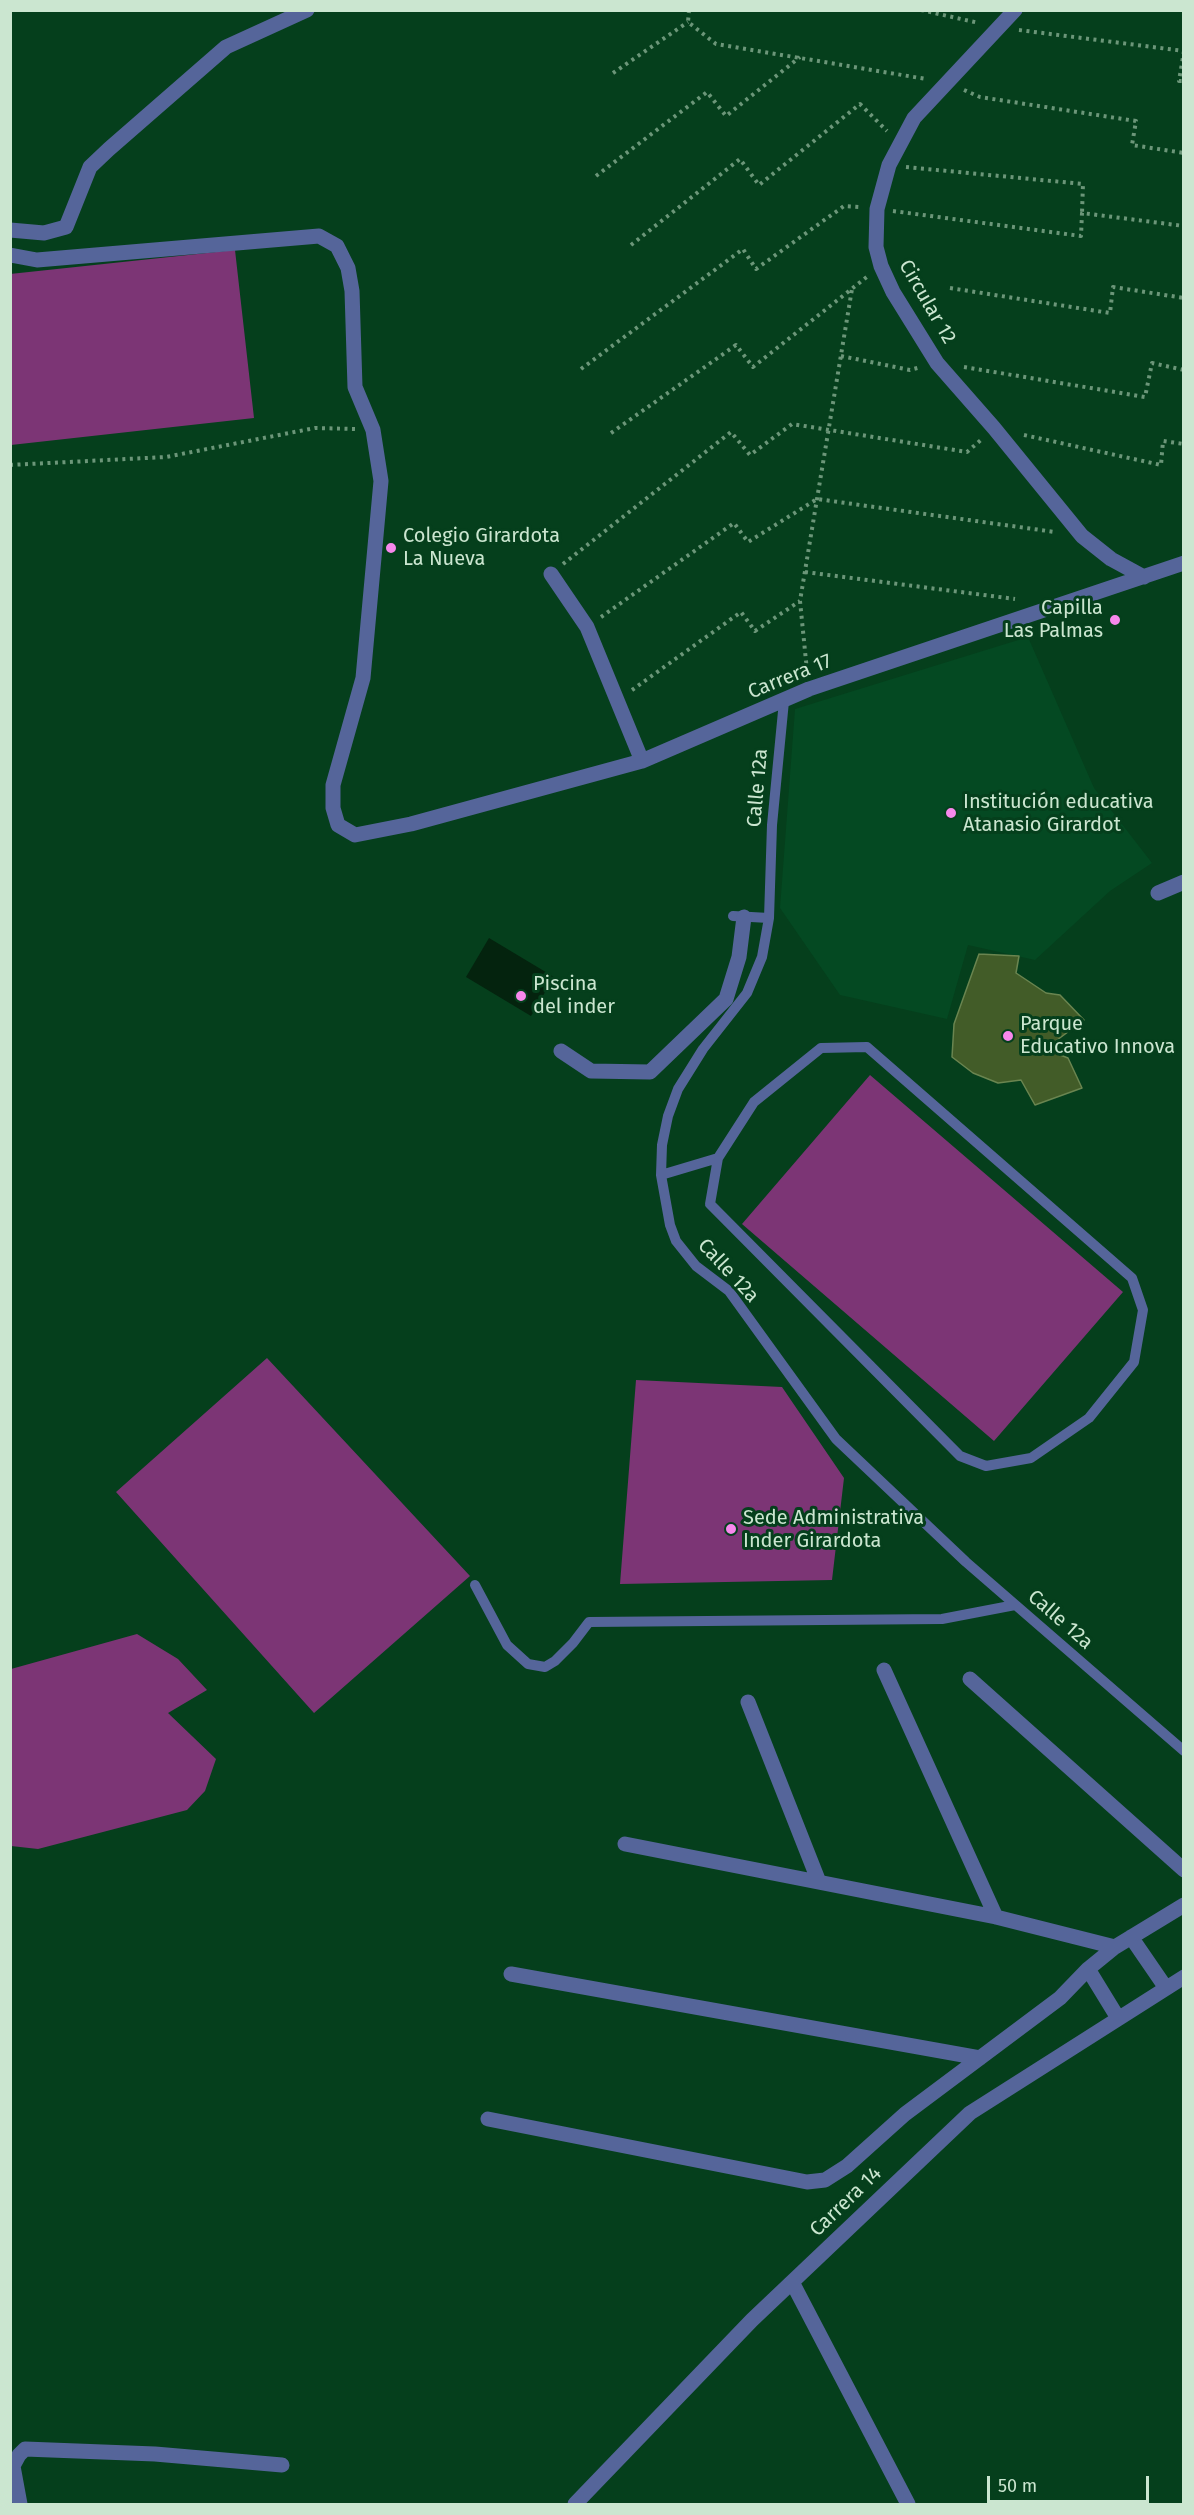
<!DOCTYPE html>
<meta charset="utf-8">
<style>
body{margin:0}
#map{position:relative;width:1194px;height:2515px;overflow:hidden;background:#053f1c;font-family:"Fira Sans",sans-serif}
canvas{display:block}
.frame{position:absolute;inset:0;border:12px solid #cbe6d0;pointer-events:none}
.scale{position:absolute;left:987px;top:2476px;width:162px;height:27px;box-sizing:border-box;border:3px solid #cbe6d0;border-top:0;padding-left:8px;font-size:18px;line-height:21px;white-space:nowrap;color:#cbe6d0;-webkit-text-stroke:4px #053f1c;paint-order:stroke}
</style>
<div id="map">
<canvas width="1194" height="2515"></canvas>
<div class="frame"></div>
<div class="scale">50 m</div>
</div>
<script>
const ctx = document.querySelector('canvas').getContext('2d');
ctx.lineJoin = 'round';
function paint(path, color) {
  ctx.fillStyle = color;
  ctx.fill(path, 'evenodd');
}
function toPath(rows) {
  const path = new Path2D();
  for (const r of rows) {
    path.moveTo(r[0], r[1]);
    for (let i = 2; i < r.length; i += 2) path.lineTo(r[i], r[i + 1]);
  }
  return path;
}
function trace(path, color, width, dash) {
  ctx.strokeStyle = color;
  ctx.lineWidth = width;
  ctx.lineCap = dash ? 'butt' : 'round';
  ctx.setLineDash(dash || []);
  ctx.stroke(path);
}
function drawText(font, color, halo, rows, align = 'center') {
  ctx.font = font + ' "Fira Sans",sans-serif';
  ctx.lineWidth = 6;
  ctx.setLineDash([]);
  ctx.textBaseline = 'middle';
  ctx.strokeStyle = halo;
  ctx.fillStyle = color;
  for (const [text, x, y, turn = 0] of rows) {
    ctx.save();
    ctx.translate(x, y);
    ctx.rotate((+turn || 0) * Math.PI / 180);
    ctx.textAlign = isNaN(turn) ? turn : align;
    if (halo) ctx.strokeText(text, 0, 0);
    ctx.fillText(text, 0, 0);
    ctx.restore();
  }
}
paint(toPath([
 [1028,637,1094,788,1152,863,1110,891,1035,960,968,945,947,1019,840,995,780,908,795,709]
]), '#044922');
paint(toPath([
 [235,250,254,418,11,445,10,274],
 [870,1075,1123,1292,994,1441,742,1224],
 [267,1358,470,1576,314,1713,116,1492],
 [636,1380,782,1387,844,1478,832,1580,620,1584],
 [137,1634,178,1659,207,1690,168,1713,216,1759,205,1791,187,1810,38,1849,11,1846,11,1669]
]), '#7c3575');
paint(toPath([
 [489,938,554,977,531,1016,466,977]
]), '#04230e');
const building = toPath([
 [979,954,1019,956,1016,973,1046,993,1060,995,1084,1020,1045,1049,1068,1058,1082,1088,1035,1105,1021,1080,998,1083,973,1073,952,1057,954,1024,979,954]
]);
paint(building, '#425c28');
trace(building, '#6a8550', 1.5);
trace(toPath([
 [689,10,688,22,716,44,926,79],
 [921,10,979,23],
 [1019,30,1184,51],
 [1184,51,1179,81,1184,81],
 [613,73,688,22],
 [964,90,980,97,1136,121,1132,145,1184,153],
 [906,167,1083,184,1082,213],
 [596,176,707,92,726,116,800,57],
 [893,211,1081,236,1082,213,1184,226],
 [631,245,740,159,759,185,860,104,887,131],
 [950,288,1110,313,1113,287,1184,298],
 [841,356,910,370,921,367],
 [964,367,1145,397,1152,363,1184,370],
 [581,369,743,249,756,269,844,206,859,207],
 [611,433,736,345,753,367,868,276],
 [1024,435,1161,465,1163,441,1184,444],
 [10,465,166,457,315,428,355,429],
 [563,564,731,432,750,455,792,424,967,452,982,439],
 [805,572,1015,599],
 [601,617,734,523,748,542,817,499,1055,532],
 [807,671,800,601,852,289],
 [632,690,741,612,755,631,800,601]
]), '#6c9679', 4, [3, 4.5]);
trace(toPath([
 [784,701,772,825,769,918,762,957,747,993,703,1049,678,1089,668,1116,662,1145,661,1175,670,1225,676,1241,696,1266,729,1291,836,1439,966,1562,1184,1751],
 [733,916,769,918],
 [661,1175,718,1158,754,1102,821,1048,867,1047,1132,1278,1143,1310,1134,1362,1089,1418,1031,1458,986,1466,960,1456,710,1204,718,1158],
 [475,1585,507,1645,528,1664,545,1667,555,1661,573,1643,589,1622,942,1619,1015,1605]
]), '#55659a', 10);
trace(toPath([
 [1015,10,914,118,889,165,877,209,876,247,881,266,893,292,937,363,994,428,1082,536,1111,559,1144,577],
 [10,230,44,233,66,227,90,167,109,149,226,47,307,10],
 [10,255,37,260,319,236,337,246,348,268,352,291,355,387,373,430,381,481,363,678,333,785,333,808,338,825,355,835,411,824,642,761,809,689,1184,563],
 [551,574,587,627,642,761],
 [1158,893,1184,882],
 [561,1051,591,1071,650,1072,726,999,739,957,744,917],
 [884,1670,996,1917],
 [970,1679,1184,1870],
 [748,1702,819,1882],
 [625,1844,996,1917,1115,1947],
 [1131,1937,1166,1988],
 [1088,1969,1118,2018],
 [511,1974,980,2058],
 [488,2119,807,2182,825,2180,847,2166,905,2114,1060,1998,1088,1969,1115,1947,1184,1905],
 [792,2282,908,2504],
 [20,2504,13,2466,19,2455,25,2449,155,2454,282,2465],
 [575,2504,752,2320,970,2113,1184,1977]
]), '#55659a', 15);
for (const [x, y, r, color] of [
 [391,548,6,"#f788ec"],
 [1115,620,6,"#f788ec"],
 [951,813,6,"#f788ec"],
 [521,996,6,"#f788ec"],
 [1008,1036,6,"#f788ec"],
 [731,1529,6,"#f788ec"]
]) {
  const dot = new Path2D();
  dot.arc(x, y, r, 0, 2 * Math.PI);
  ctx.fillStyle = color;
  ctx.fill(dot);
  trace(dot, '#053f1c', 2);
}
drawText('20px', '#cbe6d0', '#053f1c', [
 ["Circular 12",927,302,60],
 ["Carrera 17",790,677,-22],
 ["Calle 12a",758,788,-85],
 ["Calle 12a",728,1271,47],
 ["Calle 12a",1060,1620,41],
 ["Carrera 14",846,2202,-44]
]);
drawText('20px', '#cbe6d0', '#053f1c', [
 ["Colegio Girardota",403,536],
 ["La Nueva",403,559],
 ["Capilla",1103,608,"right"],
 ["Las Palmas",1103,631,"right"],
 ["Institución educativa",963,802],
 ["Atanasio Girardot",963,825],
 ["Piscina",533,984],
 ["del inder",533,1007],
 ["Parque",1020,1024],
 ["Educativo Innova",1020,1047],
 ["Sede Administrativa",743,1518],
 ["Inder Girardota",743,1541]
], 'left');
</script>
